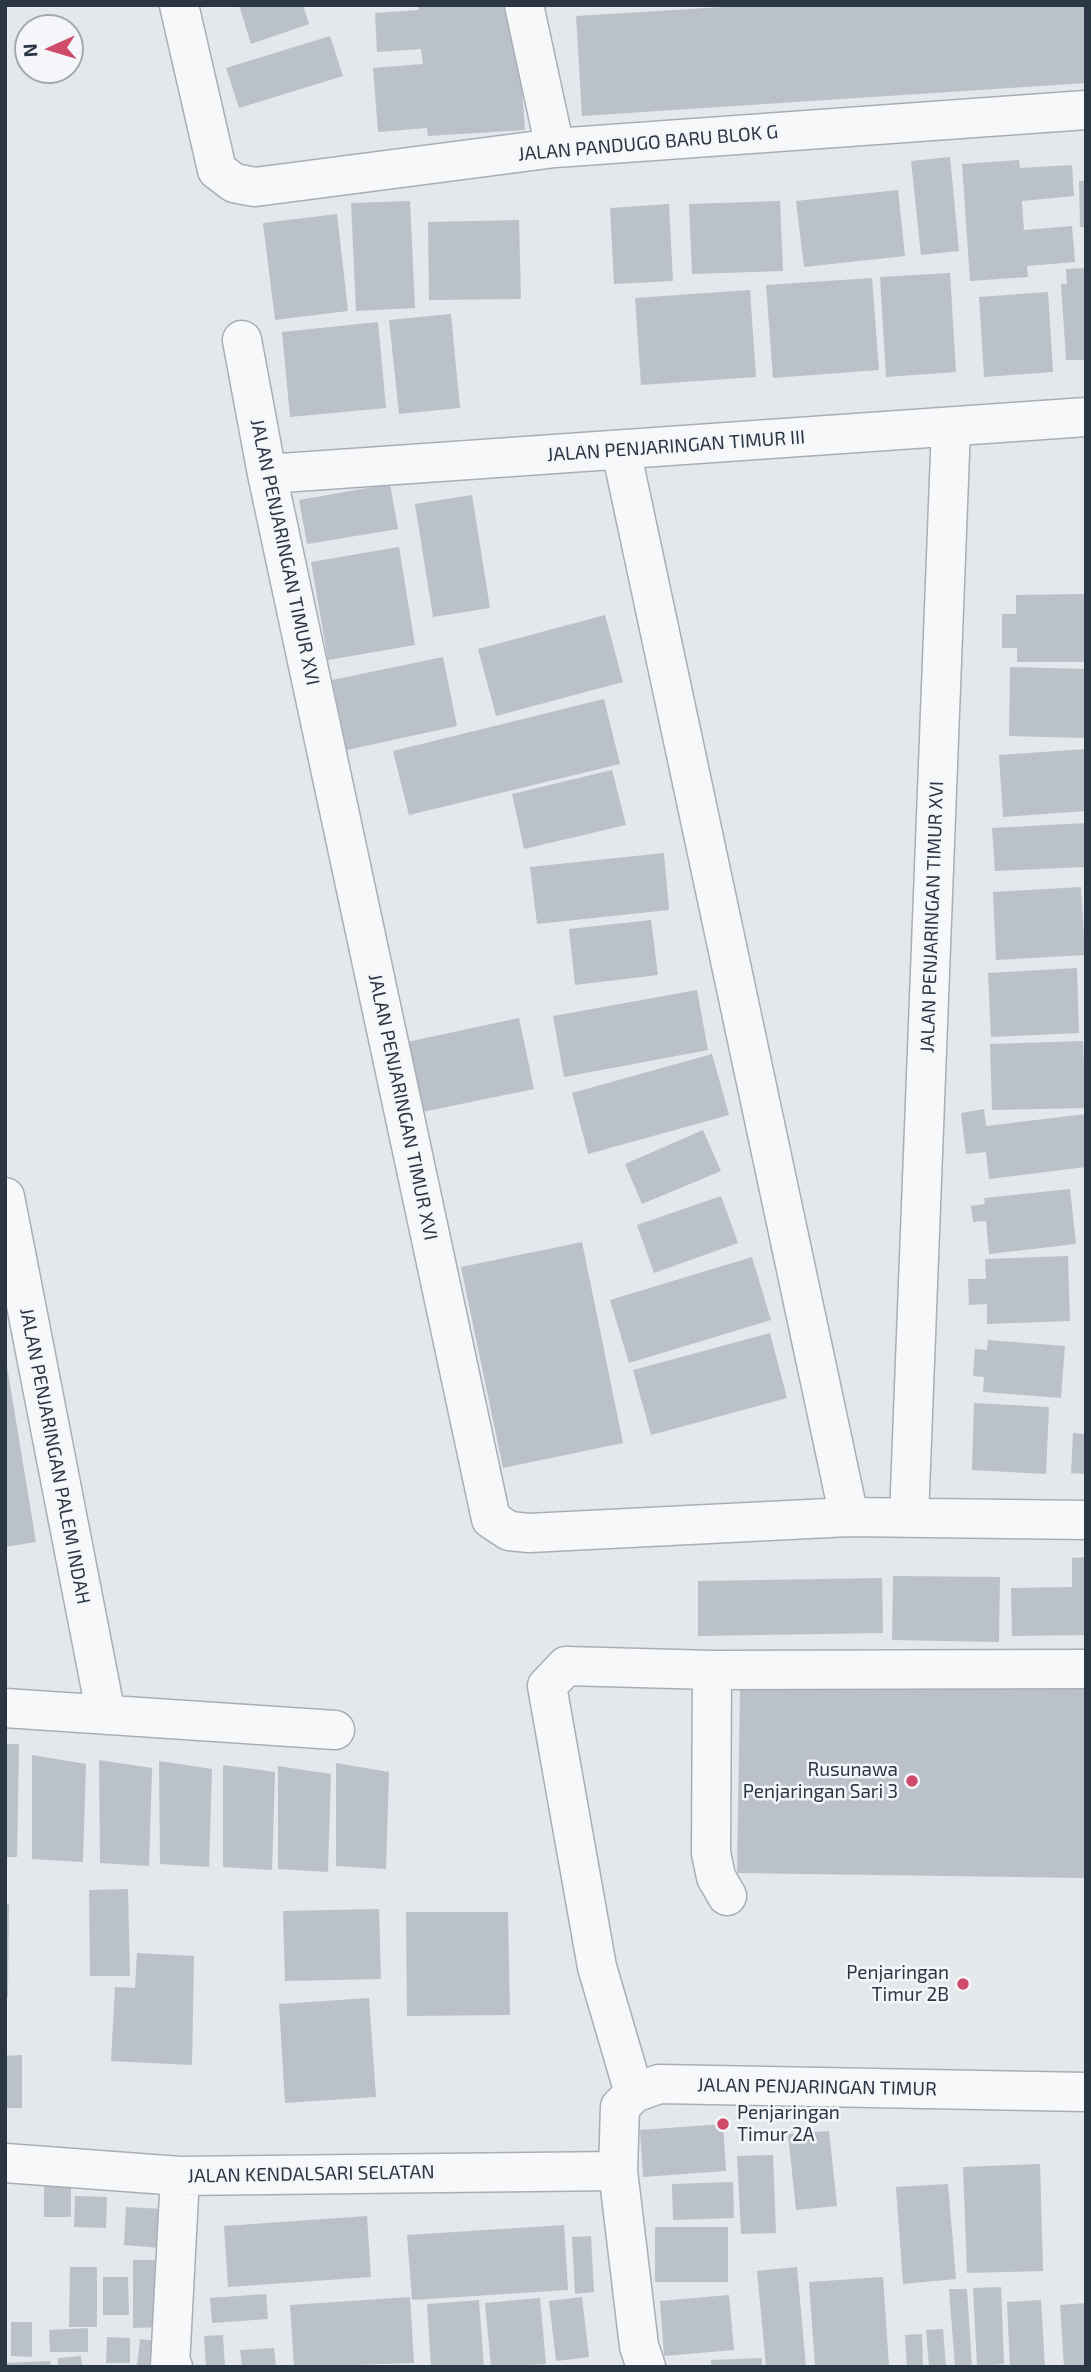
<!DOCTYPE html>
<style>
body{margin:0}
#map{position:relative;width:1091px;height:2372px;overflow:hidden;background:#e4e7ec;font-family:"Exo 2",sans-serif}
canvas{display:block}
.frame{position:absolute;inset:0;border:7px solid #2b3644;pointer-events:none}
.north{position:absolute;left:14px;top:14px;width:70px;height:70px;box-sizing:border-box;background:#f4f6f9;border:2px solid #a4a9b1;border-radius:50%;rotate:266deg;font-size:19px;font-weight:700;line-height:28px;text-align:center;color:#2b3644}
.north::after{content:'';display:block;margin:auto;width:24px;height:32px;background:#ce4b69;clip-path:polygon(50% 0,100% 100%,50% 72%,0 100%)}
</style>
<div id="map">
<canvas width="1091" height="2372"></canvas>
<div class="frame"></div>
<div class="north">N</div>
</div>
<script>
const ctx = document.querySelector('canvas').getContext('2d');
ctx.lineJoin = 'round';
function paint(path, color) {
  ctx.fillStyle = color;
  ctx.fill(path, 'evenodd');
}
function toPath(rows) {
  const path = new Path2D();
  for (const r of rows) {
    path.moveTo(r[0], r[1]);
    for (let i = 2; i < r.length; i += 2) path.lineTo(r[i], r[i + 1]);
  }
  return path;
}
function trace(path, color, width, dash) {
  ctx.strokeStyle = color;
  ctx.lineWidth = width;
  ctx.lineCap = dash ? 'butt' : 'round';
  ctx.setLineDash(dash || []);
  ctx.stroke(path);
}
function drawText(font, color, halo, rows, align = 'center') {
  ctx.font = font + ' "Exo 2",sans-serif';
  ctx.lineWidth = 5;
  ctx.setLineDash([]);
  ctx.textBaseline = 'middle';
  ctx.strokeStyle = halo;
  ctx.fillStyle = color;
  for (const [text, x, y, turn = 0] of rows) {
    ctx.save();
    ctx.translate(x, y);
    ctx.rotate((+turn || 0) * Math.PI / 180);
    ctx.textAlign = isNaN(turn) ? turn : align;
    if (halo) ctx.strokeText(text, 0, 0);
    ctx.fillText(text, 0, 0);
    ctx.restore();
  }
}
paint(toPath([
 [239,5,303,5,309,24,251,44],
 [418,5,516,5,525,130,428,136,427,128,378,132,373,68,423,64,421,49,377,52,375,13,419,10],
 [756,5,1086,5,1086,83,582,116,576,16],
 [330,36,343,76,239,108,226,68],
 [950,157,959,251,921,255,911,161],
 [1019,160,1020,168,1072,165,1074,196,1022,201,1024,230,1072,226,1075,262,1027,266,1028,277,970,281,962,164],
 [1079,181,1086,181,1086,227,1080,227],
 [898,190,905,256,804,267,796,201],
 [410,201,415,308,356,311,351,203],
 [780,201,783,271,692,274,689,204],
 [669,204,673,281,614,284,610,208],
 [337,214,348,311,275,320,263,223],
 [519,220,521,299,429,300,428,222],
 [1086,268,1086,360,1066,360,1061,284,1067,284,1066,269],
 [950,273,956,372,886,377,880,277],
 [872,278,879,370,773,378,766,285],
 [750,290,756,377,641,385,635,298],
 [1048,292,1053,372,984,377,979,297],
 [451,314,460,408,399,414,389,320],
 [378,322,386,408,290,417,282,332],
 [390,484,398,529,307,544,299,500],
 [472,495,490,608,433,617,415,504],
 [399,547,415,645,328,660,311,562],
 [1086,594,1086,662,1017,662,1017,648,1002,648,1002,614,1016,614,1016,595],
 [605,615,623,682,496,716,478,649],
 [443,657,457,726,347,750,332,680],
 [1010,667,1086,669,1086,738,1009,736],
 [604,699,620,764,409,815,393,751],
 [1086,749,1086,811,1003,817,999,755],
 [612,770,626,825,524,849,512,794],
 [1086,823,1086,867,995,871,992,828],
 [664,853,669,910,537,924,530,867],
 [1081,887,1085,955,996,960,993,892],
 [651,920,658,975,575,985,569,929],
 [1077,968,1079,1033,991,1037,988,973],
 [697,990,708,1050,564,1077,553,1016],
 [519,1018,534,1089,422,1112,407,1042],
 [1083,1041,1086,1108,992,1110,990,1044],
 [712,1054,729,1115,588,1154,572,1093],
 [984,1109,986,1126,1086,1114,1086,1167,989,1179,986,1152,966,1154,961,1113],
 [703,1130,721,1171,642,1204,625,1164],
 [1070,1189,1076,1244,989,1254,986,1221,973,1222,971,1206,985,1204,984,1198],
 [721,1196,738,1243,654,1273,637,1225],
 [582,1242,623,1443,503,1468,461,1267],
 [1068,1256,1070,1321,987,1324,987,1304,969,1305,968,1279,986,1279,985,1259],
 [752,1257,771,1320,629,1363,610,1300],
 [770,1333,787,1398,651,1435,633,1370],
 [988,1340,1065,1346,1061,1398,983,1392,984,1377,973,1376,975,1349,987,1350],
 [5,1354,36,1542,5,1547],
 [974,1403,1049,1407,1046,1474,972,1470],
 [1073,1433,1086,1434,1086,1474,1071,1473],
 [1086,1557,1086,1635,1012,1636,1011,1588,1072,1587,1072,1558],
 [893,1576,1000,1577,999,1642,892,1640],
 [882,1578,883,1633,698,1636,698,1581],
 [1086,1685,1086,1878,737,1873,740,1690],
 [5,1744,19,1744,17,1857,5,1857],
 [32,1755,86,1764,83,1862,32,1859],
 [99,1760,152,1768,149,1866,100,1863],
 [159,1761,212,1769,209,1867,160,1864],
 [336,1763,389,1772,386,1869,336,1866],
 [223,1765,275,1772,272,1870,223,1867],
 [278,1766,331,1774,328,1872,278,1869],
 [128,1889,130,1976,90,1976,89,1890],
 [5,1904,9,1904,8,1997,5,1997],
 [379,1909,381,1979,285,1981,283,1911],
 [406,1912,508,1912,510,2015,407,2016],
 [137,1953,194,1956,192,2065,111,2061,115,1987,135,1988],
 [369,1998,376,2097,285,2103,279,2004],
 [22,2055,22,2108,5,2108,5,2056],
 [723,2124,726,2171,643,2177,640,2130],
 [829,2131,837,2206,796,2210,788,2134],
 [773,2155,776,2233,741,2234,737,2156],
 [1040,2164,1043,2271,967,2273,963,2167],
 [733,2182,734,2218,673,2220,672,2184],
 [948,2184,956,2279,903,2284,896,2187],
 [44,2186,71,2187,71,2217,44,2217],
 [75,2196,107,2197,106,2228,74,2227],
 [126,2207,163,2209,160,2248,124,2245],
 [367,2216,371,2277,228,2287,224,2226],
 [564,2225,568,2290,412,2300,407,2235],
 [655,2227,728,2227,728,2282,655,2282],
 [591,2236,594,2292,575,2294,572,2237],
 [133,2260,162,2260,163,2327,133,2328],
 [70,2267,97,2267,97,2327,69,2327],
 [797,2267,806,2367,766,2367,757,2271],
 [103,2277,128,2277,129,2315,103,2315],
 [883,2277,889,2366,815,2367,809,2282],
 [1001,2287,1004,2364,977,2366,973,2288],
 [949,2289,967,2289,972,2367,955,2367],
 [266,2294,268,2319,212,2323,210,2298],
 [729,2295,734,2350,664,2356,660,2301],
 [410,2297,414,2363,294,2367,290,2305],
 [582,2297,589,2357,556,2361,549,2301],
 [540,2298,546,2364,491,2367,485,2303],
 [479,2300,484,2367,431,2367,427,2304],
 [1041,2300,1045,2367,1010,2367,1007,2302],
 [1086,2303,1086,2367,1064,2367,1060,2305],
 [11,2322,32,2322,32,2357,11,2356],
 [88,2328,88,2352,50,2352,49,2330],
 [943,2329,946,2367,929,2367,926,2330],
 [922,2334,923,2367,907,2367,905,2335],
 [223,2335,225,2366,206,2367,204,2336],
 [107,2337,130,2338,130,2363,106,2363],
 [140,2339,161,2342,158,2367,137,2367],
 [274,2348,276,2367,242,2367,240,2350],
 [81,2356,82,2367,58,2367,58,2358],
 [762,2358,762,2367,711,2367,711,2360],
 [50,2361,51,2367,5,2367,5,2363]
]), '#bbc1c9');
const minor = toPath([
 [179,5,217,170,234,183,255,187,555,148,1086,110],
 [524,5,555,148],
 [242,340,267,474,491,1519,509,1531,529,1533,849,1517,1086,1520],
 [621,450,849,1517],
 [267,474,1086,417],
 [5,1197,106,1715],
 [909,1517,951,427],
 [712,1670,711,1853,716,1877,727,1896],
 [5,1708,335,1730],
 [634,2093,597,1967,547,1686,566,1666,712,1670,1086,1669],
 [5,2163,180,2176,618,2171],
 [173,2367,170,2366,180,2176],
 [646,2367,639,2346,618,2171,620,2107,634,2093,659,2084,1086,2092]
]);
trace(minor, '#a9aeb6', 41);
trace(minor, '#f7f8fa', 38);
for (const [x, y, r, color] of [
 [912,1781,7,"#ce4b69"],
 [963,1984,7,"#ce4b69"],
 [723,2124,7,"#ce4b69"]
]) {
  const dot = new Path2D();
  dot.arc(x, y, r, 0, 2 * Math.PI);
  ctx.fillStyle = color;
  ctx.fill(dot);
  trace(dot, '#f4f6f9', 2.5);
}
drawText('19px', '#2b3644', '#f4f6f9', [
 ["JALAN PANDUGO BARU BLOK G",648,143,-5],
 ["JALAN PENJARINGAN TIMUR III",676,446,-4],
 ["JALAN PENJARINGAN TIMUR XVI",285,552,78],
 ["JALAN PENJARINGAN TIMUR XVI",932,917,-88],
 ["JALAN PENJARINGAN TIMUR XVI",403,1107,78],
 ["JALAN PENJARINGAN PALEM INDAH",55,1456,79],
 ["JALAN PENJARINGAN TIMUR",817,2087,1],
 ["JALAN KENDALSARI SELATAN",311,2174,-1]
]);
drawText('19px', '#2b3644', '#f4f6f9', [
 ["Rusunawa",898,1770],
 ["Penjaringan Sari 3",898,1792],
 ["Penjaringan",949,1973],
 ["Timur 2B",949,1995],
 ["Penjaringan",737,2113,"left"],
 ["Timur 2A",737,2135,"left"]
], 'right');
</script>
